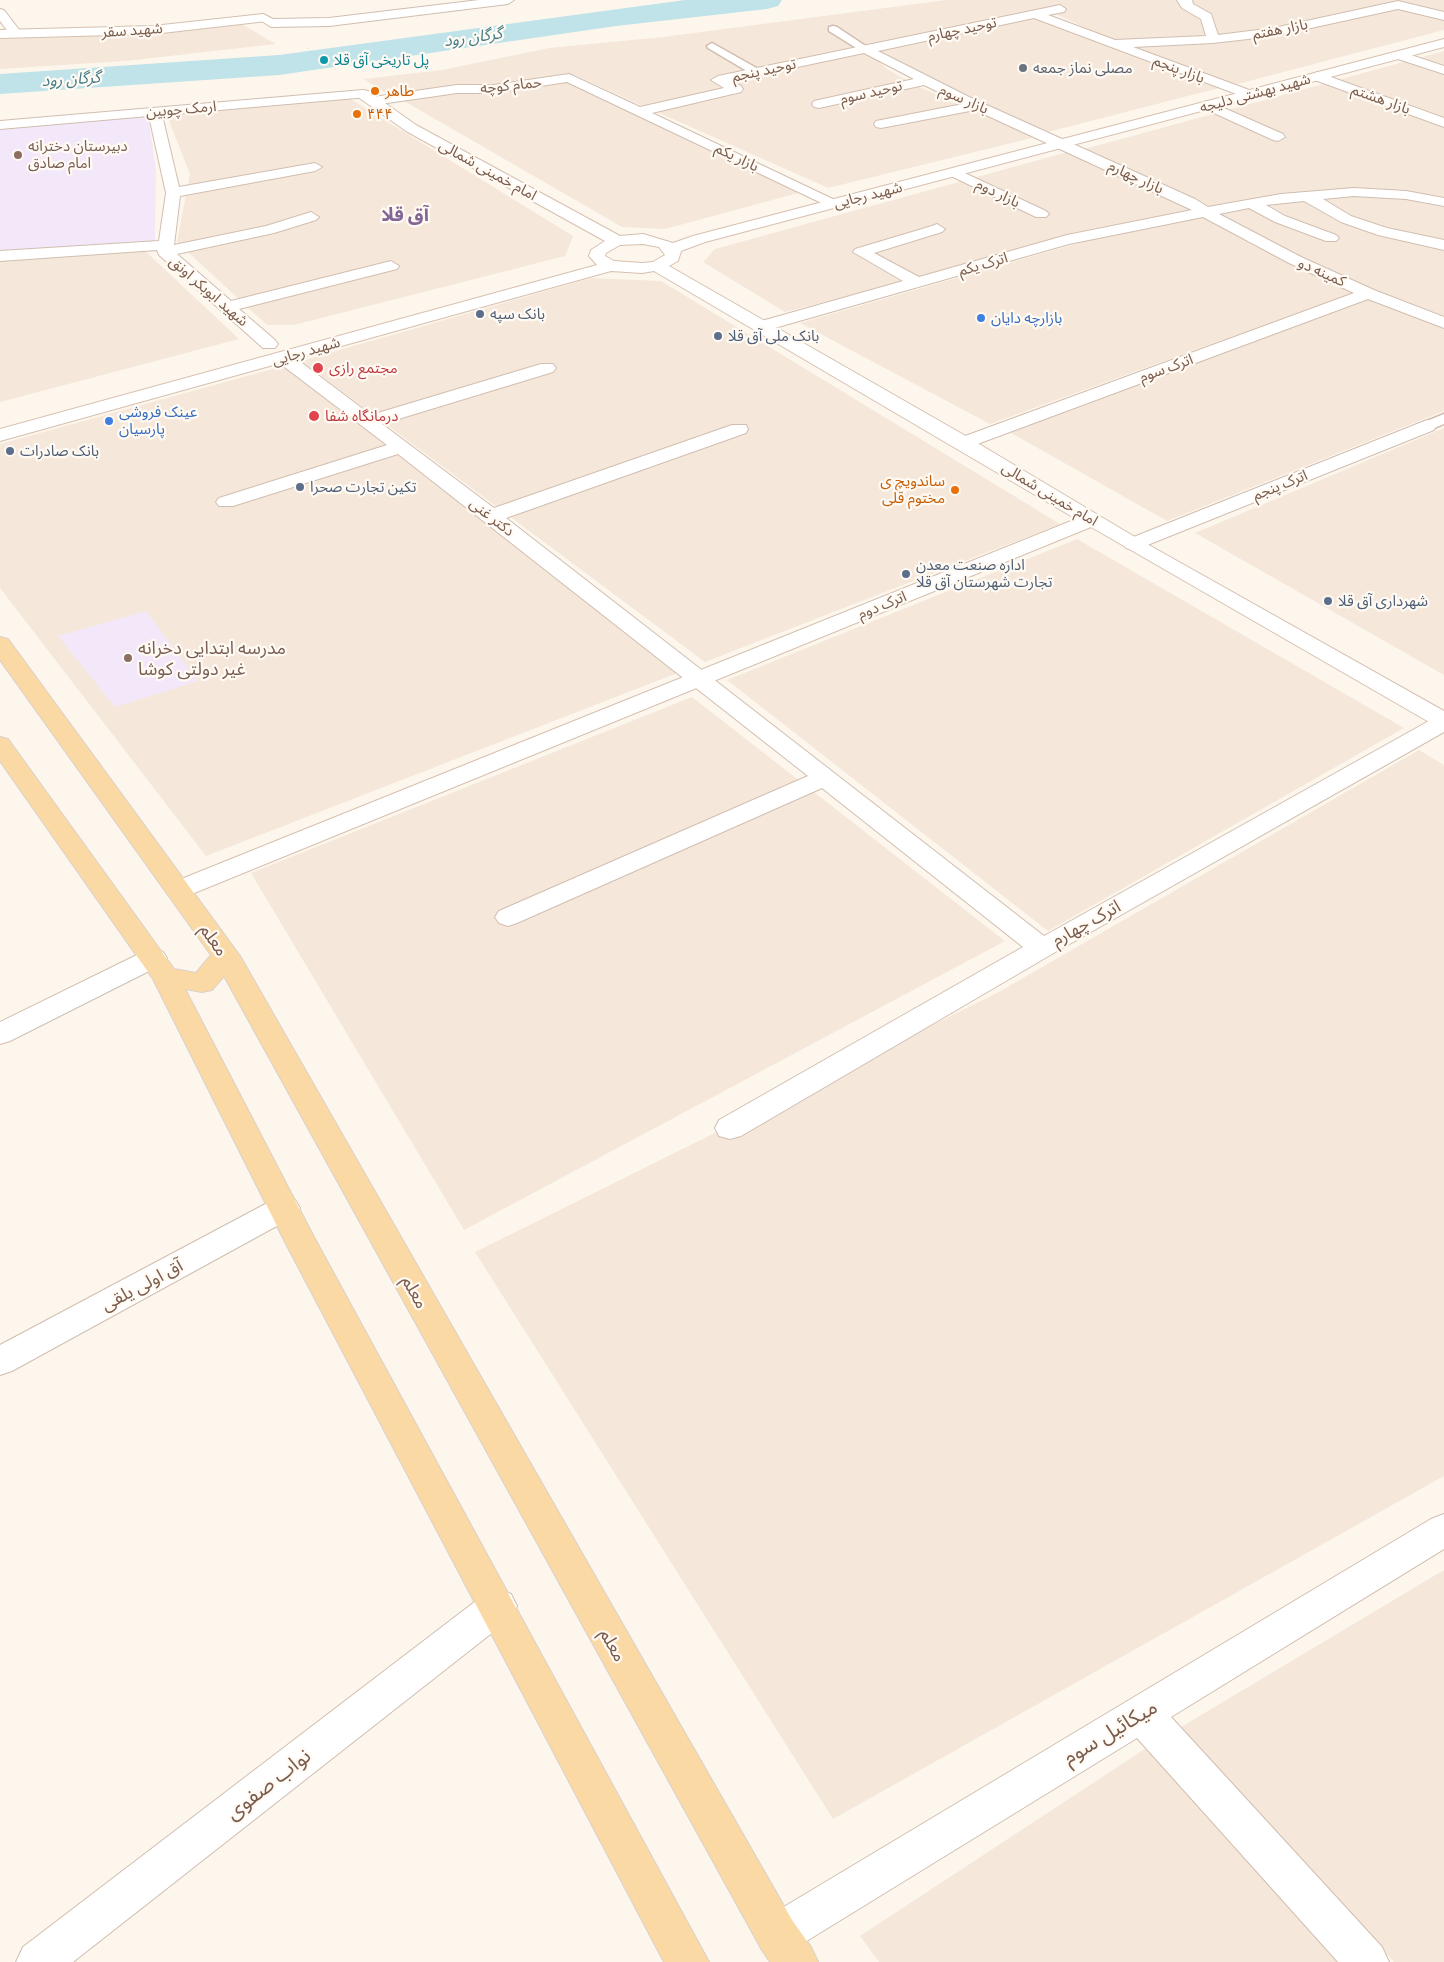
<!DOCTYPE html>
<meta charset="utf-8">
<style>
body{margin:0}
canvas{display:block;background:#fdf6ec}
</style>
<canvas width="1444" height="1962"></canvas>
<script>
const ctx = document.querySelector('canvas').getContext('2d');
ctx.lineJoin = 'round';
function paint(path, color) {
  ctx.fillStyle = color;
  ctx.fill(path, 'evenodd');
}
function toPath(rows) {
  const path = new Path2D();
  for (const r of rows) {
    path.moveTo(r[0], r[1]);
    for (let i = 2; i < r.length; i += 2) path.lineTo(r[i], r[i + 1]);
  }
  return path;
}
function trace(path, color, width, dash) {
  ctx.strokeStyle = color;
  ctx.lineWidth = width;
  ctx.lineCap = dash ? 'butt' : 'round';
  ctx.setLineDash(dash || []);
  ctx.stroke(path);
}
function drawText(font, color, halo, rows, align = 'center') {
  ctx.font = font + ' "Exo 2","Noto Sans Arabic",sans-serif';
  ctx.lineWidth = 4.5;
  ctx.setLineDash([]);
  ctx.textBaseline = 'middle';
  ctx.strokeStyle = halo;
  ctx.fillStyle = color;
  for (const [text, x, y, turn = 0] of rows) {
    ctx.save();
    ctx.translate(x, y);
    ctx.rotate((+turn || 0) * Math.PI / 180);
    ctx.textAlign = isNaN(turn) ? turn : align;
    if (halo) ctx.strokeText(text, 0, 0);
    ctx.fillText(text, 0, 0);
    ctx.restore();
  }
}
paint(toPath([
 [946,0,1444,0,1444,30,1230,86,1123,45,1047,10,710,79,725,89,645,107,575,75,528,82,391,97,364,79,442,70,549,48,663,37],
 [1039,18,1119,51,1219,88,1044,133,934,82,874,48],
 [236,21,276,44,126,61,0,69,0,36],
 [1444,51,1444,320,1306,262,1081,150],
 [852,54,870,54,887,69,917,86,1036,137,828,188,657,112,745,91,732,81],
 [565,80,802,192,665,229,622,227,404,101,450,92],
 [349,98,573,236,565,256,294,325,267,325,177,242,190,174,166,113],
 [1075,150,1195,209,1071,233,958,268,785,312,703,262,715,249],
 [1203,216,1254,246,1358,291,990,424,800,323,1086,241],
 [144,250,239,339,0,402,0,253],
 [591,278,661,281,1060,524,705,662,301,361],
 [1366,297,1444,327,1444,411,1167,521,1006,430],
 [283,366,680,672,206,856,0,588,0,444],
 [1444,428,1444,675,1195,533],
 [1077,539,1404,728,1048,931,727,680],
 [692,697,1005,941,464,1230,251,873],
 [1419,750,1444,765,1444,1476,833,1819,475,1252,997,993],
 [1444,1570,1444,1962,1394,1962,1181,1727],
 [1157,1741,1354,1962,879,1962,860,1936]
]), '#f5e8da');
paint(toPath([
 [148,116,156,170,155,242,0,253,0,128],
 [146,611,198,681,115,707,58,636]
]), '#f3e8fa');
paint(toPath([
 [685,0,782,0,778,6,767,9,616,26,279,75,0,94,0,74,279,55,685,0]
]), '#bfe3e8');
const lane = toPath([
 [833,26,837,27,870,49,861,51,829,31,829,27,833,26],
 [712,43,760,70,761,72,756,75,752,74,708,48,707,46,712,43],
 [1444,414,1444,424,1427,431,1419,426,1422,423,1444,414]
]);
const street = toPath([
 [479,0,514,0,508,4,329,26,271,27,257,18,263,14,273,19,329,18,479,0],
 [1177,0,1192,0,1193,4,1211,14,1218,35,1274,28,1398,1,1444,12,1444,20,1398,9,1274,36,1213,43,1133,47,1252,91,1254,94,1252,97,1247,98,1034,18,878,51,969,97,1195,199,1208,207,1281,194,1354,188,1406,191,1444,198,1444,206,1406,199,1354,196,1323,199,1351,216,1387,228,1444,240,1444,250,1378,235,1341,222,1304,201,1266,205,1285,216,1336,235,1339,238,1336,241,1326,241,1275,222,1249,208,1219,214,1301,257,1374,290,1444,317,1444,328,1368,299,964,449,957,447,955,443,957,439,1354,293,1289,263,1203,217,1069,244,764,331,758,330,756,326,758,322,903,281,853,252,855,249,932,226,937,224,945,229,942,232,874,253,919,277,1067,235,1192,210,975,110,881,128,876,127,874,124,876,121,963,104,924,85,819,108,814,107,812,104,814,101,914,79,864,53,731,81,741,86,743,89,741,92,652,113,837,201,839,204,832,208,567,82,494,93,457,93,373,105,366,101,373,97,457,85,494,85,569,74,640,107,724,88,711,80,718,76,1060,5,1066,9,1064,12,1048,15,1115,40,1206,36,1201,19,1182,8,1177,0],
 [0,9,4,10,20,31,22,34,20,37,12,37,0,21,0,9],
 [1399,51,1444,66,1444,74,1395,58,1393,55,1399,51],
 [1317,72,1444,118,1444,127,1312,79,1311,76,1317,72],
 [363,90,368,91,370,94,368,97,162,115,179,187,315,163,322,167,315,171,180,196,174,245,266,226,311,212,319,217,316,220,274,233,177,254,231,301,391,261,399,266,397,269,239,309,275,340,278,344,275,348,263,348,159,255,157,250,0,261,0,251,159,241,166,193,149,116,0,129,0,121,363,90],
 [1208,101,1283,134,1285,137,1278,141,1273,140,1203,108,1201,105,1203,102,1208,101],
 [956,169,1046,211,1049,214,1046,217,1036,217,951,176,949,173,956,169],
 [284,353,290,354,371,415,541,364,553,364,556,368,553,372,382,424,494,508,732,425,746,425,748,429,746,433,506,518,1044,936,1436,717,1444,715,1444,732,1052,954,741,1136,730,1139,719,1136,715,1128,719,1120,1023,947,822,788,517,923,508,926,499,923,495,917,499,911,808,776,398,454,233,506,219,506,216,502,219,498,387,445,278,362,275,358,278,354,284,353],
 [1427,420,1434,422,1436,426,1434,430,1140,548,1133,550,1126,548,1123,544,1126,540,1427,420],
 [153,949,163,952,167,958,163,964,10,1041,0,1044,0,1022,143,952,153,949],
 [284,1196,295,1200,300,1208,295,1216,12,1371,0,1375,0,1345,273,1200,284,1196],
 [1444,1514,1444,1549,1171,1717,1382,1947,1389,1962,1338,1962,1137,1738,792,1950,777,1956,762,1950,756,1935,762,1920,1431,1519,1444,1514],
 [498,1589,511,1594,517,1606,511,1618,73,1962,16,1962,23,1947,485,1594,498,1589]
]);
const secondary = toPath([
 [263,14,269,18,267,21,153,34,0,38,0,30,153,26,263,14],
 [1444,39,1444,47,705,242,681,251,678,261,669,266,964,435,1140,540,1444,711,1444,728,1436,726,1091,527,187,896,178,898,169,896,165,890,169,884,1076,519,654,271,642,273,611,271,0,441,0,429,597,265,589,256,591,250,605,241,406,131,358,97,356,94,358,91,368,91,416,125,620,236,643,234,673,243,693,236,1444,39],
 [643,244,659,247,665,255,653,262,642,263,614,261,605,256,606,253,620,245,643,244]
]);
const primary = toPath([
 [0,637,8,639,240,956,792,1920,811,1947,818,1962,770,1962,762,1950,224,976,212,990,202,992,185,989,315,1239,709,1962,664,1962,285,1242,153,979,0,761,0,737,8,739,174,969,196,973,211,955,0,660,0,637]
]);
trace(lane, '#d1beb0', 3);
trace(street, '#d1beb0', 2);
trace(secondary, '#d6c0b0', 2);
trace(primary, '#dad1cd', 2);
trace(toPath([
 [307,48,336,70]
]), '#d9b8a5', 1, [0.5, 2]);
paint(lane, '#fff');
paint(street, '#fff');
paint(secondary, '#fff');
paint(primary, '#fbd9a5');
for (const [x, y, r, color] of [
 [324,60,5,"#0f9aa8"],
 [1023,68,5,"#6b7280"],
 [375,91,5,"#e8710a"],
 [357,114,5,"#e8710a"],
 [18,155,5,"#8d6e63"],
 [480,314,5,"#5c6f8a"],
 [981,318,5,"#3f7fe0"],
 [718,336,5,"#5c6f8a"],
 [318,368,6,"#e0444e"],
 [314,416,6,"#e0444e"],
 [109,421,5,"#3f7fe0"],
 [10,451,5,"#5c6f8a"],
 [300,487,5,"#5c6f8a"],
 [955,490,5,"#e8710a"],
 [906,574,5,"#5c6f8a"],
 [1328,601,5,"#5c6f8a"],
 [128,658,5,"#8d6e63"]
]) {
  const dot = new Path2D();
  dot.arc(x, y, r, 0, 2 * Math.PI);
  ctx.fillStyle = color;
  ctx.fill(dot);
  trace(dot, '#fffaf3', 2);
}
drawText('15px', '#7a5c4d', '#fffaf3', [
 ["توحید چهارم",962,29,-12],
 ["بازار هفتم",1280,29,-11],
 ["شهید سقر",132,30,-4],
 ["بازار پنجم",1179,69,21],
 ["توحید پنجم",764,70,-12],
 ["حمام کوچه",511,85,-6],
 ["توحید سوم",871,92,-13],
 ["شهید بهشتی دلیجه",1255,93,-15],
 ["بازار سوم",964,99,24],
 ["بازار هشتم",1381,99,20],
 ["ارمک چوبین",181,109,-5],
 ["بازار یکم",737,157,26],
 ["امام خمینی شمالی",488,170,29],
 ["بازار چهارم",1136,177,25],
 ["بازار دوم",998,193,26],
 ["شهید رجایی",868,195,-14],
 ["اترک یکم",983,264,-16],
 ["کمینه دو",1322,272,24],
 ["شهید ابوبکر اونق",209,291,41],
 ["شهید رجایی",306,351,-16],
 ["اترک سوم",1166,368,-20],
 ["اترک پنجم",1280,485,-22],
 ["امام خمینی شمالی",1050,494,31],
 ["دکتر غنی",492,517,38],
 ["اترک دوم",882,605,-22]
]);
drawText('15px', '#0d838f', '#fffaf3', [
 ["پل تاریخی آق قلا",334,60]
], 'left');
drawText('15px', '#5b616d', '#fffaf3', [
 ["مصلی نماز جمعه",1033,68]
], 'left');
drawText('15px', '#c56008', '#fffaf3', [
 ["طاهر",385,91],
 ["۴۴۴",367,114],
 ["ساندویچ ی",945,481,"right"],
 ["مختوم قلی",945,498,"right"]
], 'left');
drawText('15px', '#785e54', '#fffaf3', [
 ["دبیرستان دخترانه",28,146],
 ["امام صادق",28,163]
], 'left');
drawText('15px', '#4e5e75', '#fffaf3', [
 ["بانک سپه",490,314],
 ["بانک ملی آق قلا",728,336],
 ["بانک صادرات",20,451],
 ["تکین تجارت صحرا",310,487],
 ["اداره صنعت معدن",916,565],
 ["تجارت شهرستان آق قلا",916,582],
 ["شهرداری آق قلا",1338,601]
], 'left');
drawText('15px', '#366cbe', '#fffaf3', [
 ["بازارچه دایان",991,318],
 ["عینک فروشی",119,412],
 ["پارسیان",119,429]
], 'left');
drawText('15px', '#be3a42', '#fffaf3', [
 ["مجتمع رازی",329,368],
 ["درمانگاه شفا",325,416]
], 'left');
drawText('italic 16px', '#437c86', '#fffaf3', [
 ["گرگان رود",473,37,-8],
 ["گرگان رود",71,79,-4]
]);
drawText('18px', '#785e54', '#fffaf3', [
 ["مدرسه ابتدایی دخرانه",138,648],
 ["غیر دولتی کوشا",138,669]
], 'left');
drawText('18px', '#7a5c4d', '#fffaf3', [
 ["اترک چهارم",1086,923,-29],
 ["معلم",214,940,55],
 ["آق اولی یلقی",142,1285,-28],
 ["معلم",415,1292,61],
 ["معلم",613,1645,61]
]);
drawText('bold 19px', '#846695', '#fffaf3', [
 ["آق قلا",405,215]
]);
drawText('21px', '#7a5c4d', '#fffaf3', [
 ["میکائیل سوم",1110,1732,-31],
 ["نواب صفوی",268,1784,-38]
]);
</script>
